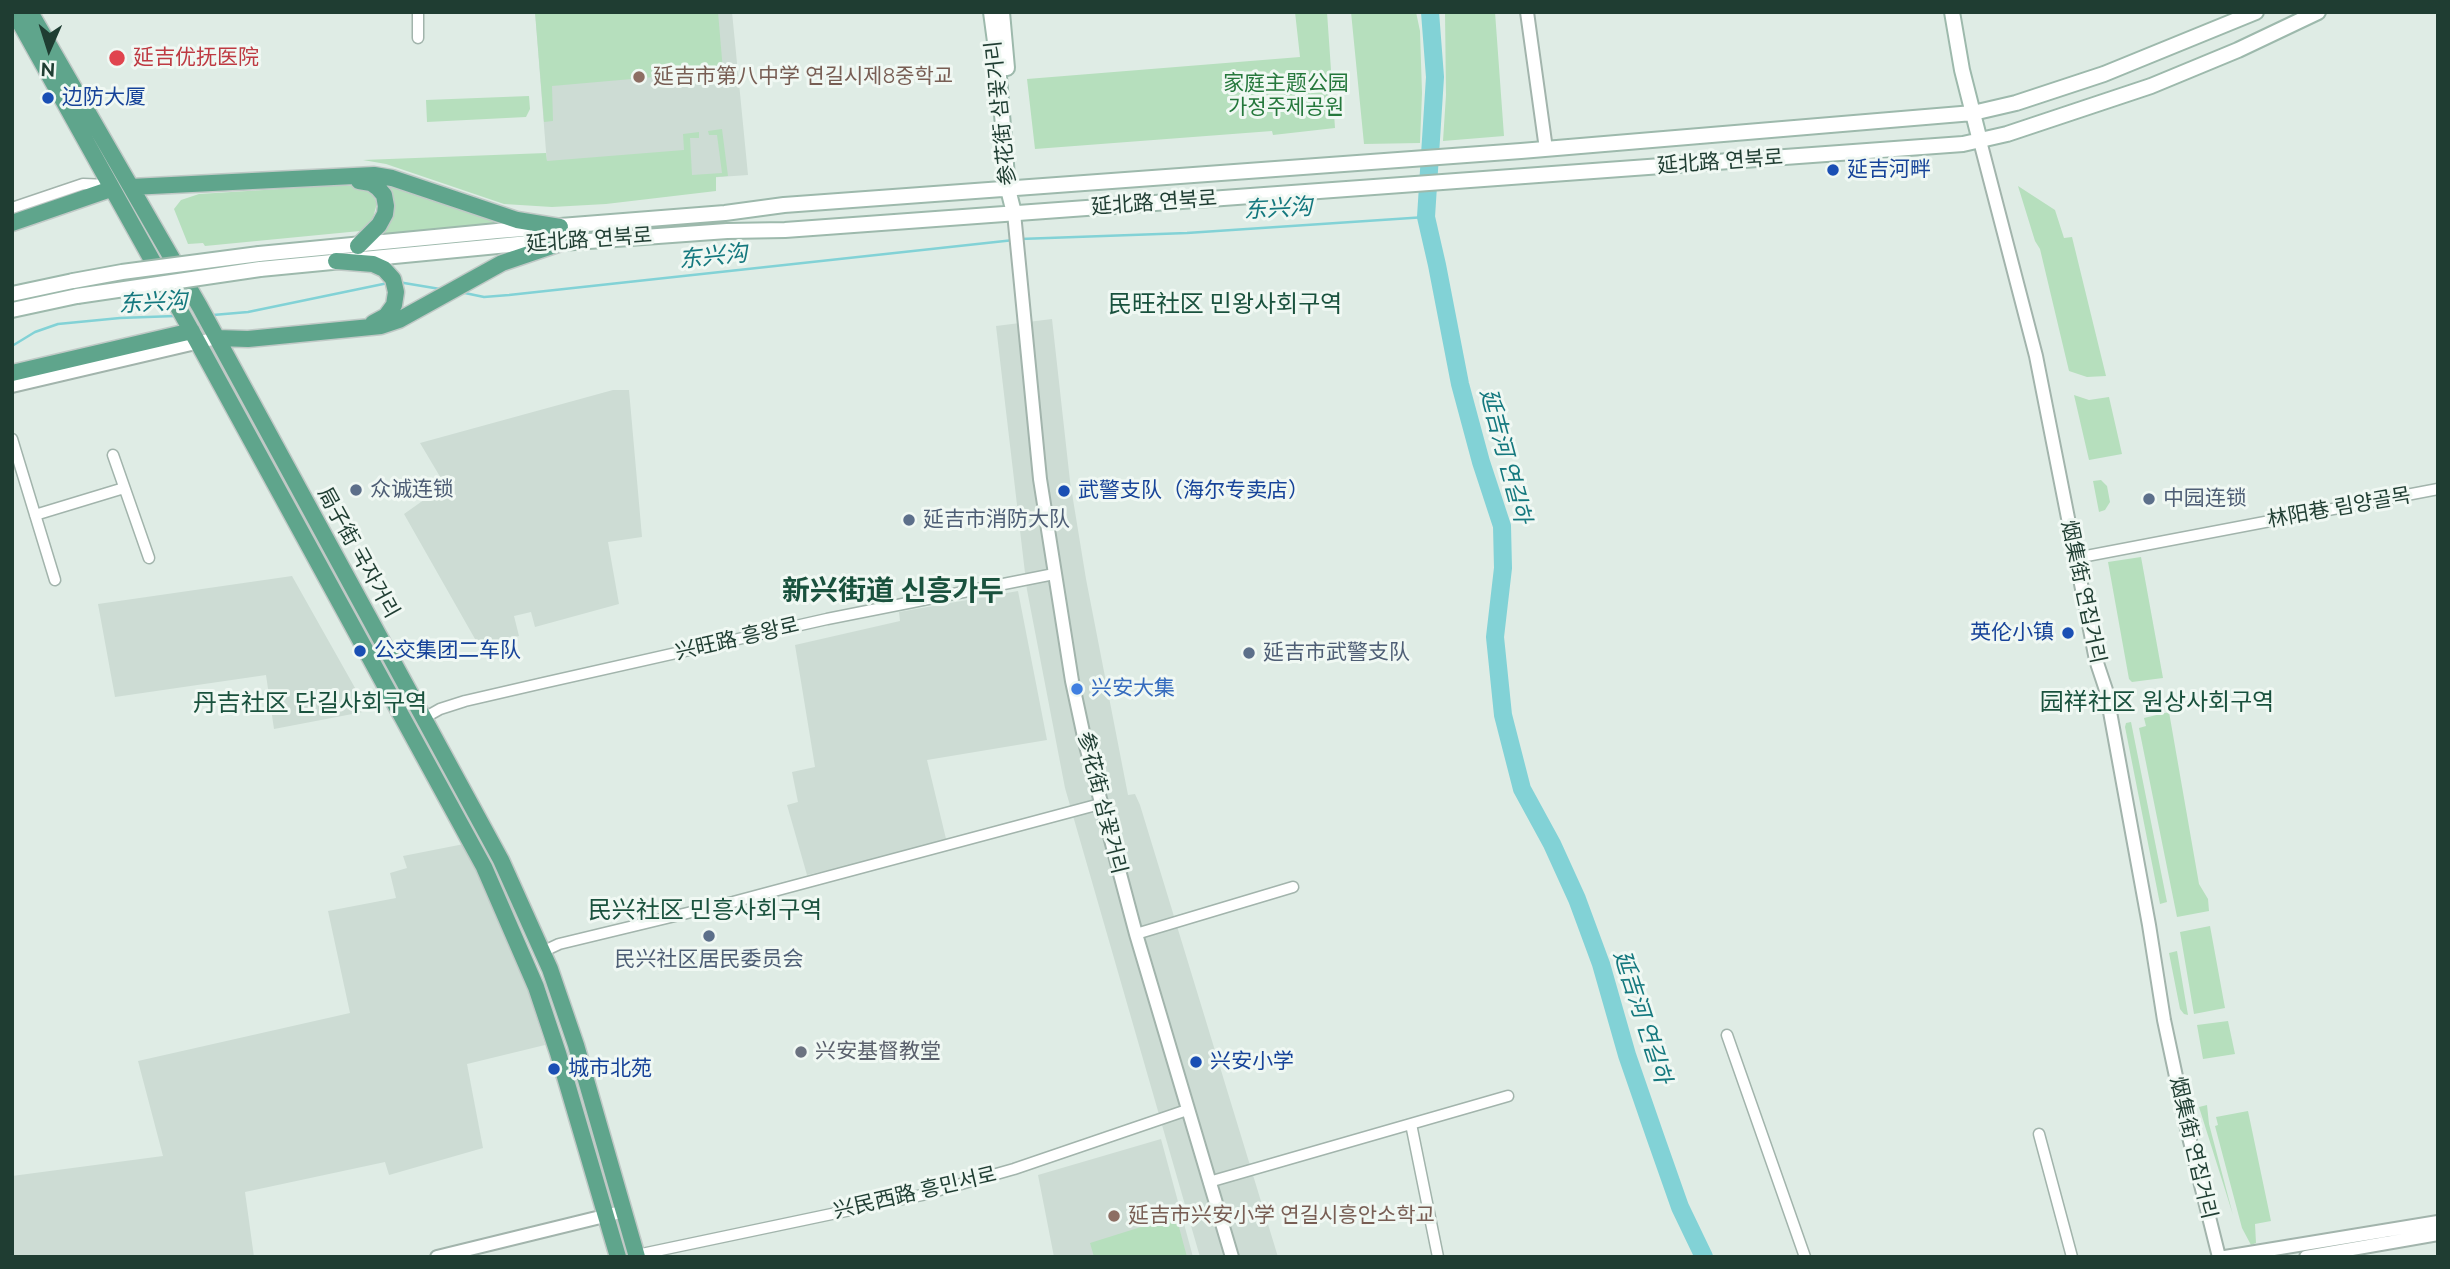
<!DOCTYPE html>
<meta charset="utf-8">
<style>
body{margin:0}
#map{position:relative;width:2450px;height:1269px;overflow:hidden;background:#dfece5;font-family:Raleway,sans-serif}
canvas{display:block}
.frame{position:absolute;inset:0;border:14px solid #1f3d32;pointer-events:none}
.north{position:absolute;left:14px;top:14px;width:70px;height:70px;-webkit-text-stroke:5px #f0f8f3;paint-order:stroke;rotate:183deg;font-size:19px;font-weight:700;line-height:28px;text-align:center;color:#1f3d32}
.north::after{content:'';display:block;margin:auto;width:24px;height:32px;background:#1f3d32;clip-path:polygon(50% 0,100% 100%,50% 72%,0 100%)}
</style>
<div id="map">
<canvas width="2450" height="1269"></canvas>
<div class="frame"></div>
<div class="north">N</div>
</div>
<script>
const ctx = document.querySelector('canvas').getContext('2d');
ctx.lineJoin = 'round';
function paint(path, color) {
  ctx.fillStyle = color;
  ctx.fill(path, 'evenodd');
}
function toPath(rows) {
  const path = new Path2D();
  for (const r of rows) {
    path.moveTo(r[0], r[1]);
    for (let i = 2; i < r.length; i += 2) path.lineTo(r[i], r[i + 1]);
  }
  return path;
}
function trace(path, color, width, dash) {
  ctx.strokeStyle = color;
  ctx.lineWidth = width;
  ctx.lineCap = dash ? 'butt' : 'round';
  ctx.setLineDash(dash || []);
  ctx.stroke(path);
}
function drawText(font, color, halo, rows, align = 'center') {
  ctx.font = font + ' Raleway,"Noto Sans SC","Noto Sans KR",sans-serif';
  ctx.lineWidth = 6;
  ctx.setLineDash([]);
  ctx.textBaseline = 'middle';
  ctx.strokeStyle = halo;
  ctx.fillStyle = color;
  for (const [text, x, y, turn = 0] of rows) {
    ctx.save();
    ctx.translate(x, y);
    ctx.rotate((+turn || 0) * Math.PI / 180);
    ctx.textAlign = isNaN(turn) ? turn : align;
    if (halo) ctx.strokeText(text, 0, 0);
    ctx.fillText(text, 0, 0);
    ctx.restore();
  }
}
paint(toPath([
 [535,12,732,12,748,175,549,189],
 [1052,319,1070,481,1086,579,1128,795,1135,794,1140,805,1278,1257,1200,1257,1065,788,1027,590,996,326],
 [613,390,629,390,642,537,608,542,619,604,535,627,531,612,514,616,519,636,479,646,404,514,445,485,420,443],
 [292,576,368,711,274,729,266,675,115,697,98,604],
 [1018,591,1047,740,927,760,947,843,807,875,787,805,798,802,792,772,815,767,795,645,900,621,899,612],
 [464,844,521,968,545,1045,467,1064,483,1148,389,1175,385,1162,245,1192,254,1257,12,1257,12,1176,163,1156,138,1061,350,1013,328,911,396,898,390,873,407,868,403,856],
 [1161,1139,1193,1257,1054,1257,1038,1175]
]), '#cddcd4');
paint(toPath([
 [535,12,718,12,723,71,552,86,553,121,544,122],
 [1295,12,1327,12,1335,128,1273,135,1272,131,1035,149,1027,79,1300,57],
 [1351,12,1416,12,1420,31,1422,93,1420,143,1364,144],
 [1445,12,1495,12,1504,136,1443,141,1446,95],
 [529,96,530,109,526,117,427,122,426,100],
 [722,129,728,176,716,177,716,191,606,204,552,207,504,204,386,164,363,160,546,153,547,161,684,150,683,134,699,132,699,138,690,138,692,175,722,173,717,135,709,135,708,131],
 [345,185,364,188,374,197,377,203,372,222,360,231,205,246,203,243,188,244,174,209,181,200,199,194],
 [389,185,505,224,378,237,386,230,393,213,385,189],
 [2018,186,2055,210,2064,238,2072,237,2106,376,2087,377,2069,371,2040,249,2035,241],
 [2074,395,2089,400,2109,397,2122,454,2089,460],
 [2101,480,2107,486,2110,502,2105,510,2099,512,2093,481],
 [2141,557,2163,678,2132,682,2129,679,2108,562],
 [2169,712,2199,884,2208,899,2209,911,2177,917,2139,728,2146,726,2144,718],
 [2131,722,2167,902,2160,904,2125,727,2126,723],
 [2210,926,2225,1008,2194,1014,2180,932],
 [2177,951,2188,1015,2184,1014,2180,1009,2169,953],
 [2228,1021,2235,1054,2203,1059,2197,1025],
 [2207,1105,2209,1124,2233,1215,2199,1107],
 [2248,1111,2271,1221,2255,1224,2256,1243,2251,1245,2242,1228,2215,1126,2218,1125,2216,1117],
 [1176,1216,1187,1257,1094,1257,1090,1243]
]), '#b6dfbd');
trace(toPath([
 [1020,239,1187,233,1426,217],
 [398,282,440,289],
 [460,292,484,297,509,295,1014,240],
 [213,315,248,312,388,283],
 [12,346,35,332,58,324,120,318,175,316]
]), '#82d2d6', 2.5);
trace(toPath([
 [1430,12,1435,77,1426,217,1437,265,1460,384,1481,462,1502,526,1503,568,1495,637,1503,715,1522,789,1552,844,1577,899,1601,964,1627,1055,1655,1136,1680,1207,1704,1257]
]), '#82d2d6', 18);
const minor = toPath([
 [418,12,418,38],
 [12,208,83,184,109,185],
 [12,439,55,580],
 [113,455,149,558],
 [35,515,124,488],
 [2076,558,2438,489],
 [424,718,440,709,465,701,543,683,827,619,1054,574],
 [1136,934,1293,887],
 [542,952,559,944,733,902,1100,804],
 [1727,1035,1805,1257],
 [1411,1124,1438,1257],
 [2039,1134,2072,1257],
 [1209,1182,1508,1096],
 [637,1255,922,1195,1014,1169,1187,1110]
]);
const tertiary = toPath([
 [1527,12,1546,149],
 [1980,141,2036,356,2096,660,2106,690,2149,925,2164,1020,2188,1133,2219,1257],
 [1014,213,1040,479,1072,681,1086,746,1136,934,1232,1257],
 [12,386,217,338],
 [437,1257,625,1211],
 [2225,1257,2438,1222],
 [2306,1257,2438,1234]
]);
const secondary = toPath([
 [991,12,998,64,1008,189,1014,213],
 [1002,12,1007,68],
 [1952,12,1962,70,1980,141],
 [259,254,497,231,725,213,784,205,1521,151,1973,113,2016,103,2104,74,2256,12],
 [260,269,539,242,561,243,727,231,785,230,1963,144,2007,134,2151,86,2238,50,2318,12],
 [12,294,73,281],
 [12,310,77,296]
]);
const primary = toPath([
 [14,12,197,341,484,867,536,987,558,1053,618,1257],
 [30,12,200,307,501,860,550,969,576,1045,637,1257],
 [131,187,374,175,392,178,517,220,560,227],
 [12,223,111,189],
 [358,246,379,225,385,214,386,206,384,195,378,188,371,183,359,181],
 [336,261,373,264,384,269,393,279,396,292,394,305,386,316,373,323],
 [217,338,248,339,381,326,399,320,502,263,561,243],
 [12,373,192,331]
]);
trace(minor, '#a2b4ac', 13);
trace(tertiary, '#a2b4ac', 16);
trace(secondary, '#9db9ac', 18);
trace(primary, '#c0c9c6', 19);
trace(minor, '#fff', 10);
trace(tertiary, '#fff', 12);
trace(secondary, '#fff', 14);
trace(primary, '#5fa58c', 16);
const secondaryBridge = toPath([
 [73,281,122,272,259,254],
 [77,296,260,269]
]);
trace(secondaryBridge, '#9db9ac', 18, []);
trace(secondaryBridge, '#fff', 14);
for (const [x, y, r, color] of [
 [117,58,9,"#e0444e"],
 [639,77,7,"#8d6e63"],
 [48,98,7,"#1a4fb4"],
 [1833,170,7,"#1a4fb4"],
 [356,490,7,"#5c6f8a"],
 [1064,491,7,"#1a4fb4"],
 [2149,499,7,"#5c6f8a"],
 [909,520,7,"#5c6f8a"],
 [2068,633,7,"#1a4fb4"],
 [360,651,7,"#1a4fb4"],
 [1249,653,7,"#5c6f8a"],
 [1077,689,7,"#3f7fe0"],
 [709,936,7,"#5c6f8a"],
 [801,1052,7,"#6b7280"],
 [1196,1062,7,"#1a4fb4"],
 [554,1069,7,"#1a4fb4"],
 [1114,1216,7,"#8d6e63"]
]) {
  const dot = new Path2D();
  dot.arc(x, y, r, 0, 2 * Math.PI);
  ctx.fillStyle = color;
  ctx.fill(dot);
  trace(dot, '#f0f8f3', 2.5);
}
drawText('21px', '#be3a42', '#f0f8f3', [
 ["延吉优抚医院",133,58]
], 'left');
drawText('21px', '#785e54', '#f0f8f3', [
 ["延吉市第八中学 연길시제8중학교",653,77],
 ["延吉市兴安小学 연길시흥안소학교",1128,1216]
], 'left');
drawText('21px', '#25783c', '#f0f8f3', [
 ["家庭主题公园",1286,84],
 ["가정주제공원",1286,108]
]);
drawText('21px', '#164399', '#f0f8f3', [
 ["边防大厦",62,98],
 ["延吉河畔",1847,170],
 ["武警支队（海尔专卖店）",1078,491],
 ["英伦小镇",2054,633,"right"],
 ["公交集团二车队",374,651],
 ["兴安小学",1210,1062],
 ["城市北苑",568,1069]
], 'left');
drawText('21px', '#1f3d32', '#f0f8f3', [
 ["参花街 삼꽃거리",1001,113,-96],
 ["延北路 연북로",1720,162,-4],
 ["延北路 연북로",1154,203,-4],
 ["延北路 연북로",589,240,-4],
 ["林阳巷 림양골목",2339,508,-10],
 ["局子街 국자거리",358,553,61],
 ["烟集街 연집거리",2083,592,78],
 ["兴旺路 흥왕로",737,639,-13],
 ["参花街 삼꽃거리",1102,803,76],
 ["烟集街 연집거리",2193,1148,77],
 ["兴民西路 흥민서로",915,1193,-13]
]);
drawText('21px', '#4e5e75', '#f0f8f3', [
 ["众诚连锁",370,490],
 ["中园连锁",2163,499],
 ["延吉市消防大队",923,520],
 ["延吉市武警支队",1263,653],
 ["民兴社区居民委员会",709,960,"center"]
], 'left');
drawText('21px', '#366cbe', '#f0f8f3', [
 ["兴安大集",1091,689]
], 'left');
drawText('21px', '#5b616d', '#f0f8f3', [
 ["兴安基督教堂",815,1052]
], 'left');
drawText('italic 23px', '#14787e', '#f0f8f3', [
 ["东兴沟",1278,209,-3],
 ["东兴沟",713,257,-6],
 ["东兴沟",153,303,-3],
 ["延吉河 연길하",1505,456,75],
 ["延吉河 연길하",1642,1017,72]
]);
drawText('24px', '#19513d', '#f0f8f3', [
 ["民旺社区 민왕사회구역",1225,305],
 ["园祥社区 원상사회구역",2157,703],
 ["丹吉社区 단길사회구역",310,704],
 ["民兴社区 민흥사회구역",705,911]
]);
drawText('bold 28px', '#19513d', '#f0f8f3', [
 ["新兴街道 신흥가두",893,592]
]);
</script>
